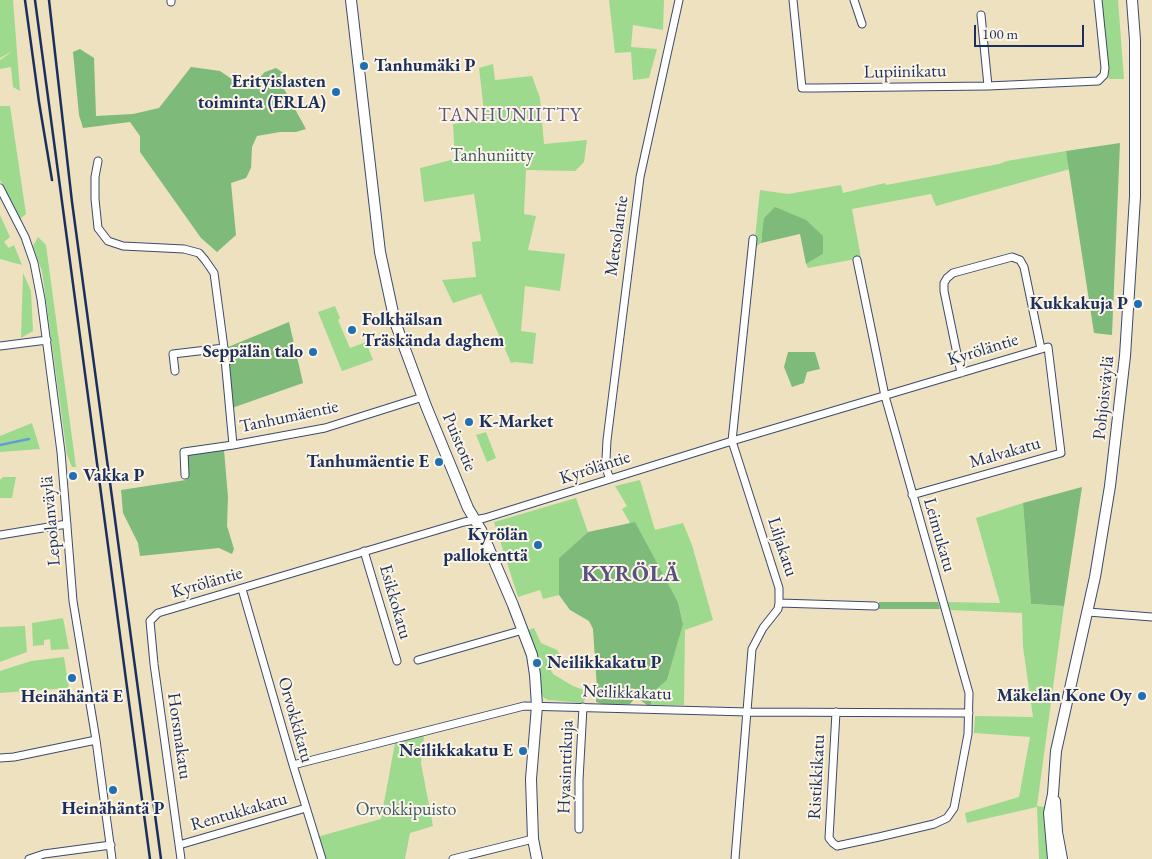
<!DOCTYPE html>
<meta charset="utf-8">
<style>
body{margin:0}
#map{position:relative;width:1152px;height:859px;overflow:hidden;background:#eee1c0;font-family:"EB Garamond",serif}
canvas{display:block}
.scale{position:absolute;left:974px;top:25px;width:110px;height:22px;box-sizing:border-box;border:2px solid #1b2f5e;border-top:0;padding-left:6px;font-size:15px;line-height:18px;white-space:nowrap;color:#1b2f5e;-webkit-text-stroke:4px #fcf5e5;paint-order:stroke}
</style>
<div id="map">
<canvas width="1152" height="859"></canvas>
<div class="scale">100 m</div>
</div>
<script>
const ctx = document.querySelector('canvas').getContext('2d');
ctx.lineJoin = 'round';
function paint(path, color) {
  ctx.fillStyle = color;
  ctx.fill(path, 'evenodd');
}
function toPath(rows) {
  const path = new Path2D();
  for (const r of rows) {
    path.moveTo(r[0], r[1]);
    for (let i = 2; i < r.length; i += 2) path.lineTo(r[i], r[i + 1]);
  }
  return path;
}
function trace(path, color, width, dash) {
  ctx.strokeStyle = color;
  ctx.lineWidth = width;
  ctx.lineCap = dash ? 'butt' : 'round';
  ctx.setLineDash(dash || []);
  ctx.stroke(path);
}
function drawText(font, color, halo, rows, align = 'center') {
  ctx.font = font + ' "EB Garamond",serif';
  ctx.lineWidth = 4;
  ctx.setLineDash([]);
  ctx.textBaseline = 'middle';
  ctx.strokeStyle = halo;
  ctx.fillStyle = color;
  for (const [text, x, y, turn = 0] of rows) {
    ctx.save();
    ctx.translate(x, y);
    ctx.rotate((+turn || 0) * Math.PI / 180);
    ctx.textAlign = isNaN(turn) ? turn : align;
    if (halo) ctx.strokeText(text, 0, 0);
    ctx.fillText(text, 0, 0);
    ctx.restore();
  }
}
paint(toPath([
 [0,0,13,0,20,91,13,87,11,67,0,69,0,60,13,51,0,58],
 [609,0,664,0,663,30,633,25,631,47,657,49,649,78,633,80,631,52,615,53],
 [1101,0,1118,0,1124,79,1109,79],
 [493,64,495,80,532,76,540,98,544,144,587,140,584,162,575,171,526,170,524,214,536,216,528,250,565,254,560,291,525,286,521,331,536,333,533,364,515,362,511,363,481,294,453,303,442,280,476,277,472,242,481,241,474,194,424,202,420,168,455,159,453,124,485,120,479,68],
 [0,106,10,106,26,214,20,219,0,180],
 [1066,151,1070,169,936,206,931,194,852,209,861,258,808,268,806,264,823,254,806,220,761,238,761,243,754,248,760,190,788,194,841,185,843,193,885,183,886,185,999,164,1007,161],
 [0,215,10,237,4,242,9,248,14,245,22,265,0,259],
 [38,237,46,245,76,467,72,467,67,455,42,271,33,246],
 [23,273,31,291,33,331,21,338],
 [335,306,340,318,338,320,350,348,366,342,373,360,342,371,318,312],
 [32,423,40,449,0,452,0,436],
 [486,432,496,458,487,462,476,435],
 [3,477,16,477,12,498,0,498,0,480],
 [640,480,655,530,683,523,692,545,713,620,685,630,684,705,651,705,651,694,667,680,683,623,678,602,635,523,630,523,622,509,627,506,615,486],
 [576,498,588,532,559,558,559,595,543,599,540,590,518,597,494,522],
 [1023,503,1031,604,1064,606,1037,806,1045,807,1045,831,1048,859,1039,859,1037,807,967,823,965,813,1019,797,1030,737,974,733,975,716,1033,717,1023,647,1022,613,950,610,948,602,1000,603,976,518],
 [63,618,69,649,51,650,50,639,44,640,44,645,33,646,32,623],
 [25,626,27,652,0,662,0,627],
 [534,628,541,643,557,650,559,653,562,664,552,667,551,670,553,674,573,686,584,690,585,699,583,703,548,700,544,698,541,693,539,668,536,652,528,630],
 [64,657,69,688,0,693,0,671,31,661],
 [424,736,421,763,433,826,410,833,405,859,324,859,317,837,381,819,395,743]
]), '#9eda8e');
paint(toPath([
 [80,49,94,58,96,116,133,114,159,108,191,67,220,71,236,82,256,81,265,72,276,68,288,76,284,89,306,129,296,132,280,132,257,136,252,147,251,168,246,178,231,183,236,235,217,252,201,238,140,152,140,136,130,122,83,128,79,115,73,52],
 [1120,143,1112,335,1094,333,1066,151],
 [775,207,806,220,823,236,823,254,806,264,800,234,761,243,764,218],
 [289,322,303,383,232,408,228,347],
 [788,352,815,352,820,369,807,372,804,383,792,387,784,367],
 [224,450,228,497,227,526,234,549,232,554,219,548,140,556,138,543,123,513,121,490,186,480,187,455],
 [1082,487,1064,606,1031,604,1023,503],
 [635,522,678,602,683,624,667,680,651,694,651,705,647,705,636,697,630,704,602,704,596,702,597,689,593,629,589,621,570,610,559,595,559,558,588,532],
 [879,602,938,602,940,609,879,609]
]), '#7eba79');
trace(toPath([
 [0,445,29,439]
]), '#619fd2', 2.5);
const street = toPath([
 [793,0,802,88,816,88,988,86,1098,81,1104,75,1105,68,1098,0],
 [854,0,862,24],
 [171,2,171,0],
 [981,15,988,86],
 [98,161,95,177,95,199,98,228,108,241,123,246,184,249,199,253,205,260,214,273,224,348,233,445,325,428,423,397],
 [0,188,25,237,34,263,41,299,61,452,73,601,96,740,112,859],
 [0,346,47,340],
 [175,371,173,354,224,348],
 [961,373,944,291,944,283,947,278,953,273,1012,257,1020,260,1024,267,1041,349],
 [185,475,184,452,233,445],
 [610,479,607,471,606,459,607,440,640,177,679,0],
 [0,535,67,524],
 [364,551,397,661],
 [242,589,293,765,322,859],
 [779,603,875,606],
 [1088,612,1152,617],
 [418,660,523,630],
 [836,712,829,838,833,843,837,846,879,837,934,824,947,818,954,808,968,734,969,693,885,396,857,260],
 [0,758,14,757,96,740],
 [293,765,524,706,748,712,969,713],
 [579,829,579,780,583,707],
 [179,845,306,808],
 [29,859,44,854,111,845],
 [181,859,154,664,150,621,158,613,464,522,485,518,732,441,1048,347,1061,453,912,495],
 [453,859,533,839],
 [735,859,752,649,763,628,778,609,779,603,779,588,732,441,753,239]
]);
const secondary = toPath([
 [351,0,380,252,395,322,426,406,468,508,481,530,513,605,532,655,535,675,537,706,531,779,533,839,537,859],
 [1055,801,1057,832,1062,859],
 [1053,859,1049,813,1053,794,1056,751,1095,577,1110,486,1125,356,1135,197,1135,40,1132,0]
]);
trace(street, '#3b4a6d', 9);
trace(secondary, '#3b4a6d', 12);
trace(street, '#fff', 7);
trace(secondary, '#fff', 10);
trace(toPath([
 [25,0,39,102,52,180],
 [35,0,150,859],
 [49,0,72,202,161,859]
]), '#1b2f5e', 2.5);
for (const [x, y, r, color] of [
 [364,66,5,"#1f6fb2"],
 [336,92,5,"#1f6fb2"],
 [1138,304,5,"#1f6fb2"],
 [352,330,5,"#1f6fb2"],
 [313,352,5,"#1f6fb2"],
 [469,422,5,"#1f6fb2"],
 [439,462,5,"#1f6fb2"],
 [73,476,5,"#1f6fb2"],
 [538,545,5,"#1f6fb2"],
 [537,663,5,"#1f6fb2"],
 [72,678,5,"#1f6fb2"],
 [1142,696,5,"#1f6fb2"],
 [523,751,5,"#1f6fb2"],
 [113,790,5,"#1f6fb2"]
]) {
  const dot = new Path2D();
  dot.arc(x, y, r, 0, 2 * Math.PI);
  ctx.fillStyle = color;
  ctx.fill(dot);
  trace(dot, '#fcf5e5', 2);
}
drawText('bold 18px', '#1b2f5e', '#fcf5e5', [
 ["Tanhumäki P",374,66,"left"],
 ["Erityislasten",326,82],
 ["toiminta (ERLA)",326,103],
 ["Kukkakuja P",1128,304],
 ["Folkhälsan",362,320,"left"],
 ["Träskända daghem",362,341,"left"],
 ["Seppälän talo",303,352],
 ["K-Market",479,422,"left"],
 ["Tanhumäentie E",429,462],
 ["Vakka P",83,476,"left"],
 ["Kyrölän",528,535],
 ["pallokenttä",528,556],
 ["Neilikkakatu P",547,663,"left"],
 ["Mäkelän Kone Oy",1132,696],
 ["Heinähäntä E",72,697,"center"],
 ["Neilikkakatu E",513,751],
 ["Heinähäntä P",113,809,"center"]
], 'right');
drawText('18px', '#1b2f5e', '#fcf5e5', [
 ["Lupiinikatu",905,72,-1],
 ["Metsolantie",617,236,-82],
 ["Kyröläntie",983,350,-17],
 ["Pohjoisväylä",1104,398,-84],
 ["Tanhumäentie",289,417,-12],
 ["Puistotie",459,442,67],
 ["Malvakatu",1005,453,-16],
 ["Kyröläntie",595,468,-18],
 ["Lepolanväylä",51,521,-95],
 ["Leimukatu",939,535,74],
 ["Liljakatu",782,547,72],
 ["Kyröläntie",207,583,-16],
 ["Esikkokatu",395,602,74],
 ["Neilikkakatu",627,693,2],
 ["Orvokkikatu",295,720,74],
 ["Horsmakatu",179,736,82],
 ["Hyasinttikuja",566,767,-88],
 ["Ristikkikatu",817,777,-87],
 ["Rentukkakatu",239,812,-16]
]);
drawText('18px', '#3c5a6a', '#fcf5e5', [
 ["Tanhuniitty",492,156],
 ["Orvokkipuisto",406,810]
]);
ctx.letterSpacing = '1px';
drawText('19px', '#585182', '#fcf5e5', [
 ["TANHUNIITTY",510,116]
]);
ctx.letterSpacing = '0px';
ctx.letterSpacing = '1px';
drawText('bold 22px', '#585182', '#fcf5e5', [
 ["KYRÖLÄ",631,575]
]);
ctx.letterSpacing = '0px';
</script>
